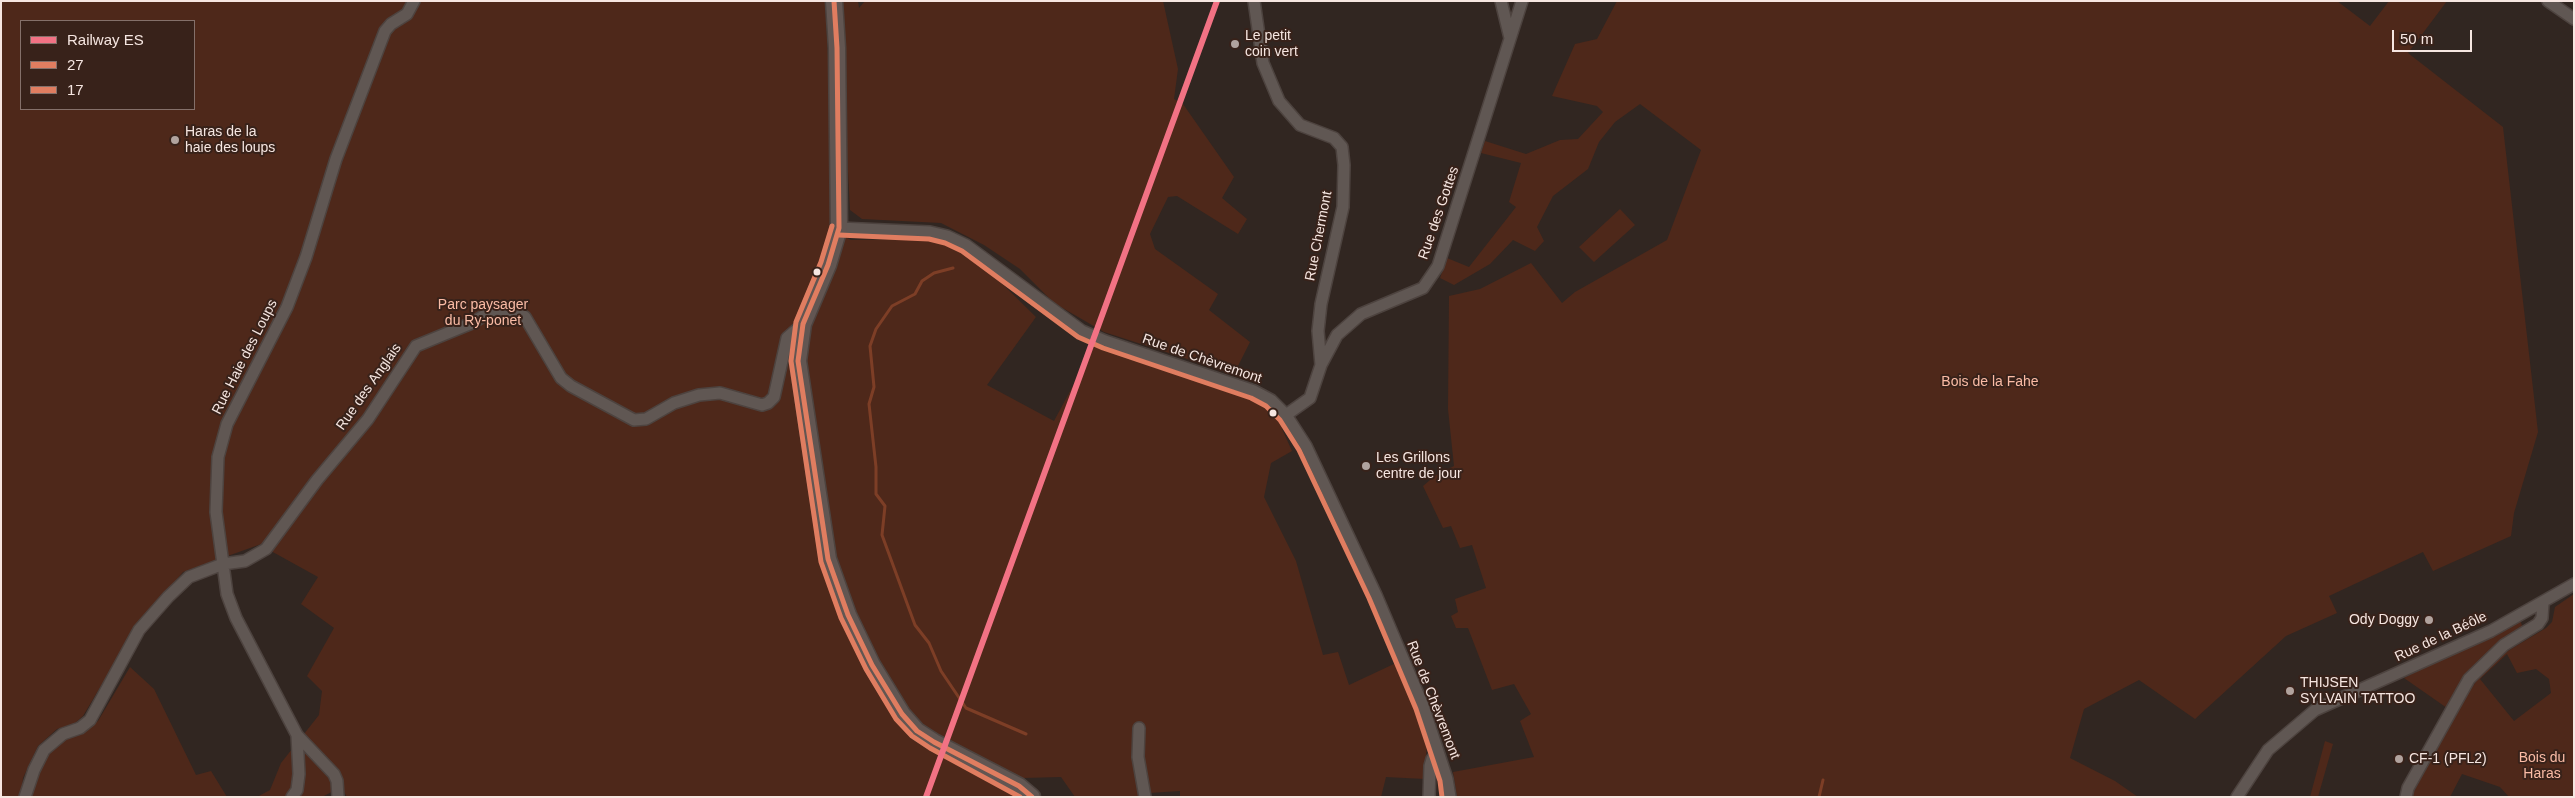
<!DOCTYPE html>
<meta charset="utf-8">
<style>
body{margin:0}
#map{position:relative;width:2575px;height:798px;overflow:hidden;background:#312621;font-family:Helvetica,sans-serif}
canvas{display:block}
.frame{position:absolute;inset:0;border:2px solid #f6e6e1;pointer-events:none}
.legend{position:absolute;left:20px;top:20px;width:175px;height:90px;box-sizing:border-box;background:#38221a;border:1px solid #84706a;margin:0;padding:6px 9px;list-style:none;font-size:15px;color:#f6e6e1}
.legend li{display:flex;align-items:center;gap:10px;height:25px}
.legend b{width:25px;border:1px solid #84706a}
.scale{position:absolute;left:2392px;top:30px;width:80px;height:22px;box-sizing:border-box;border:2px solid #f6e6e1;border-top:0;padding-left:6px;font-size:15px;line-height:18px;white-space:nowrap;color:#f6e6e1;-webkit-text-stroke:4px #38221a;paint-order:stroke}
</style>
<div id="map">
<canvas width="2575" height="798"></canvas>
<div class="frame"></div>
<ul class="legend">
<li><b style="height:6px;background:#f27284"></b>Railway ES</li>
<li><b style="height:6px;background:#e07d60"></b>27</li>
<li><b style="height:6px;background:#e07d60"></b>17</li>
</ul>
<div class="scale">50 m</div>
</div>
<script>
const ctx = document.querySelector('canvas').getContext('2d');
ctx.lineJoin = 'round';
function paint(path, color) {
  ctx.fillStyle = color;
  ctx.fill(path, 'evenodd');
}
function toPath(rows) {
  const path = new Path2D();
  for (const r of rows) {
    path.moveTo(r[0], r[1]);
    for (let i = 2; i < r.length; i += 2) path.lineTo(r[i], r[i + 1]);
  }
  return path;
}
function trace(path, color, width, dash) {
  ctx.strokeStyle = color;
  ctx.lineWidth = width;
  ctx.lineCap = dash ? 'butt' : 'round';
  ctx.setLineDash(dash || []);
  ctx.stroke(path);
}
function drawText(font, color, halo, rows, align = 'center') {
  ctx.font = font + ' Helvetica,sans-serif';
  ctx.lineWidth = 4;
  ctx.setLineDash([]);
  ctx.textBaseline = 'middle';
  ctx.strokeStyle = halo;
  ctx.fillStyle = color;
  for (const [text, x, y, turn = 0] of rows) {
    ctx.save();
    ctx.translate(x, y);
    ctx.rotate((+turn || 0) * Math.PI / 180);
    ctx.textAlign = isNaN(turn) ? turn : align;
    if (halo) ctx.strokeText(text, 0, 0);
    ctx.fillText(text, 0, 0);
    ctx.restore();
  }
}
paint(toPath([
 [1,1,825,1,837,226,835,232,851,240,935,239,976,258,1036,317,987,385,1054,421,1096,343,1255,398,1281,417,1282,429,1292,451,1271,463,1264,497,1296,561,1323,655,1338,652,1349,685,1396,663,1427,737,1425,779,1386,777,1381,797,1180,797,1180,791,1149,793,1148,797,1075,797,1061,777,1022,778,1024,797,347,797,341,787,322,797,257,797,270,790,281,763,319,715,322,691,307,676,334,628,301,604,318,577,271,551,264,543,183,572,135,629,83,716,74,724,57,729,38,746,23,778,21,797,1,797],
 [21,21,194,21,194,109,21,109],
 [839,1,858,1,859,8,865,1,1163,1,1178,69,1174,99,1183,104,1234,177,1222,198,1247,219,1238,234,1177,196,1168,197,1150,234,1155,249,1218,294,1209,310,1250,342,1234,374,1104,332,1054,303,1020,269,984,245,941,223,862,219,850,210],
 [1617,1,2337,1,2370,26,2389,1,2447,1,2408,53,2503,127,2538,432,2514,513,2511,536,2433,571,2423,552,2329,596,2337,613,2286,636,2195,719,2139,680,2084,709,2070,758,2115,781,2138,797,1457,797,1453,772,1534,757,1520,721,1531,714,1514,684,1492,690,1468,628,1456,628,1451,616,1458,612,1455,599,1486,588,1472,545,1460,548,1451,526,1443,528,1423,486,1436,475,1454,466,1448,409,1449,296,1480,289,1531,263,1562,303,1575,292,1667,240,1701,150,1640,104,1615,122,1599,142,1588,169,1553,196,1537,227,1544,241,1535,251,1513,240,1490,264,1454,285,1440,278,1447,258,1469,267,1516,207,1509,202,1521,163,1481,153,1485,141,1526,154,1560,140,1578,139,1603,112,1597,106,1552,96,1575,44,1597,39],
 [1620,209,1635,225,1594,262,1579,247],
 [2574,594,2574,797,2509,797,2500,787,2462,774,2450,797,2411,797,2458,708,2479,677,2506,652,2546,628,2552,622,2555,607],
 [2507,654,2517,673,2536,669,2549,679,2551,693,2514,721,2480,679],
 [2520,619,2522,626,2489,652,2466,677,2447,708,2404,678],
 [130,667,154,689,196,775,211,771,227,797,31,797,37,774,45,759,61,740,98,721],
 [2325,741,2333,744,2318,797,2310,797]
]), '#4e281a');
trace(toPath([
 [953,268,934,273,922,281,915,294,892,306,876,329,870,346,874,387,869,404,876,467,876,494,885,506,882,535,915,625,929,643,941,671,966,708,1026,734],
 [1819,797,1823,780]
]), '#7d3e26', 3);
const minor = toPath([
 [1254,1,1263,63,1279,101,1300,125,1334,138,1342,147,1344,165,1343,207,1321,304,1318,331,1321,365],
 [1501,1,1510,38],
 [2548,1,2574,19],
 [839,228,930,232,947,236,966,245,1082,331,1105,341,1254,391,1271,400,1286,415,1306,446,1376,595,1423,706,1447,779,1450,797],
 [1286,415,1310,398,1321,365,1337,335,1361,314,1423,288,1438,266,1522,1],
 [1139,728,1138,757,1145,797],
 [25,797,34,770,44,750,63,734,80,728,90,720,139,630,168,597,189,577,223,564,245,561,266,549,317,480,368,419,416,346,472,323,495,309,516,311,525,317,561,378,571,386,634,420,646,419,674,403,699,395,720,393,762,405,768,403,774,397,787,338,803,324],
 [292,797,297,790,299,774,297,735],
 [338,797,337,781,334,774,297,735,236,618,227,594,216,512,218,457,227,424,287,307,306,257,336,159,385,31,391,24,407,14,414,1],
 [1429,797,1430,766,1432,759,1438,752],
 [2237,797,2268,750,2315,710,2491,631,2574,584],
 [2406,797,2408,788,2469,679,2504,645,2538,624,2542,618,2543,603]
]);
const secondary = toPath([
 [834,1,837,48,839,228,828,265,803,324,798,361,828,559,848,615,872,665,902,714,917,731,934,742,1019,786,1032,797]
]);
trace(minor, '#4d433f', 14);
trace(secondary, '#4d433f', 19);
trace(minor, '#605753', 11);
trace(secondary, '#625652', 16);
trace(toPath([
 [834,1,837,48,839,228,828,265,803,324,798,361,828,559,848,615,872,665,902,714,917,731,934,742,1019,786,1032,797]
]), '#e07d60', 5);
trace(toPath([
 [832,226,821,262,796,322,791,361,821,562,841,618,866,669,896,719,912,736,930,748,1020,797],
 [839,235,929,239,945,243,962,251,1078,337,1103,348,1251,398,1266,406,1280,420,1299,450,1369,598,1416,709,1440,781,1442,797]
]), '#e07d60', 5);
trace(toPath([
 [926,797,1217,1]
]), '#f27284', 6);
for (const [x, y, r, color] of [
 [1235,44,5,"#b1a39e"],
 [175,140,5,"#b1a39e"],
 [817,272,4.5,"#f6e6e1"],
 [1273,413,4.5,"#f6e6e1"],
 [1366,466,5,"#b1a39e"],
 [2429,620,5,"#b1a39e"],
 [2290,691,5,"#b1a39e"],
 [2399,759,5,"#b1a39e"]
]) {
  const dot = new Path2D();
  dot.arc(x, y, r, 0, 2 * Math.PI);
  ctx.fillStyle = color;
  ctx.fill(dot);
  trace(dot, '#38221a', 2);
}
drawText('14px', '#f6e6e1', '#38221a', [
 ["Le petit",1245,36],
 ["coin vert",1245,52],
 ["Haras de la",185,132],
 ["haie des loups",185,148],
 ["Les Grillons",1376,458],
 ["centre de jour",1376,474],
 ["Ody Doggy",2419,620,"right"],
 ["THIJSEN",2300,683],
 ["SYLVAIN TATTOO",2300,699],
 ["CF-1 (PFL2)",2409,759]
], 'left');
drawText('14px', '#f6e6e1', '#38221a', [
 ["Rue des Gottes",1439,213,-71],
 ["Rue Chermont",1319,236,-79],
 ["Rue Haie des Loups",245,357,-63],
 ["Rue de Chèvremont",1202,359,19],
 ["Rue des Anglais",369,387,-55],
 ["Rue de la Béôle",2441,637,-25],
 ["Rue de Chèvremont",1433,700,69]
]);
drawText('14px', '#fabba5', '#38221a', [
 ["Parc paysager",483,305],
 ["du Ry-ponet",483,321],
 ["Bois de la Fahe",1990,382],
 ["Bois du",2542,758],
 ["Haras",2542,774]
]);
</script>
